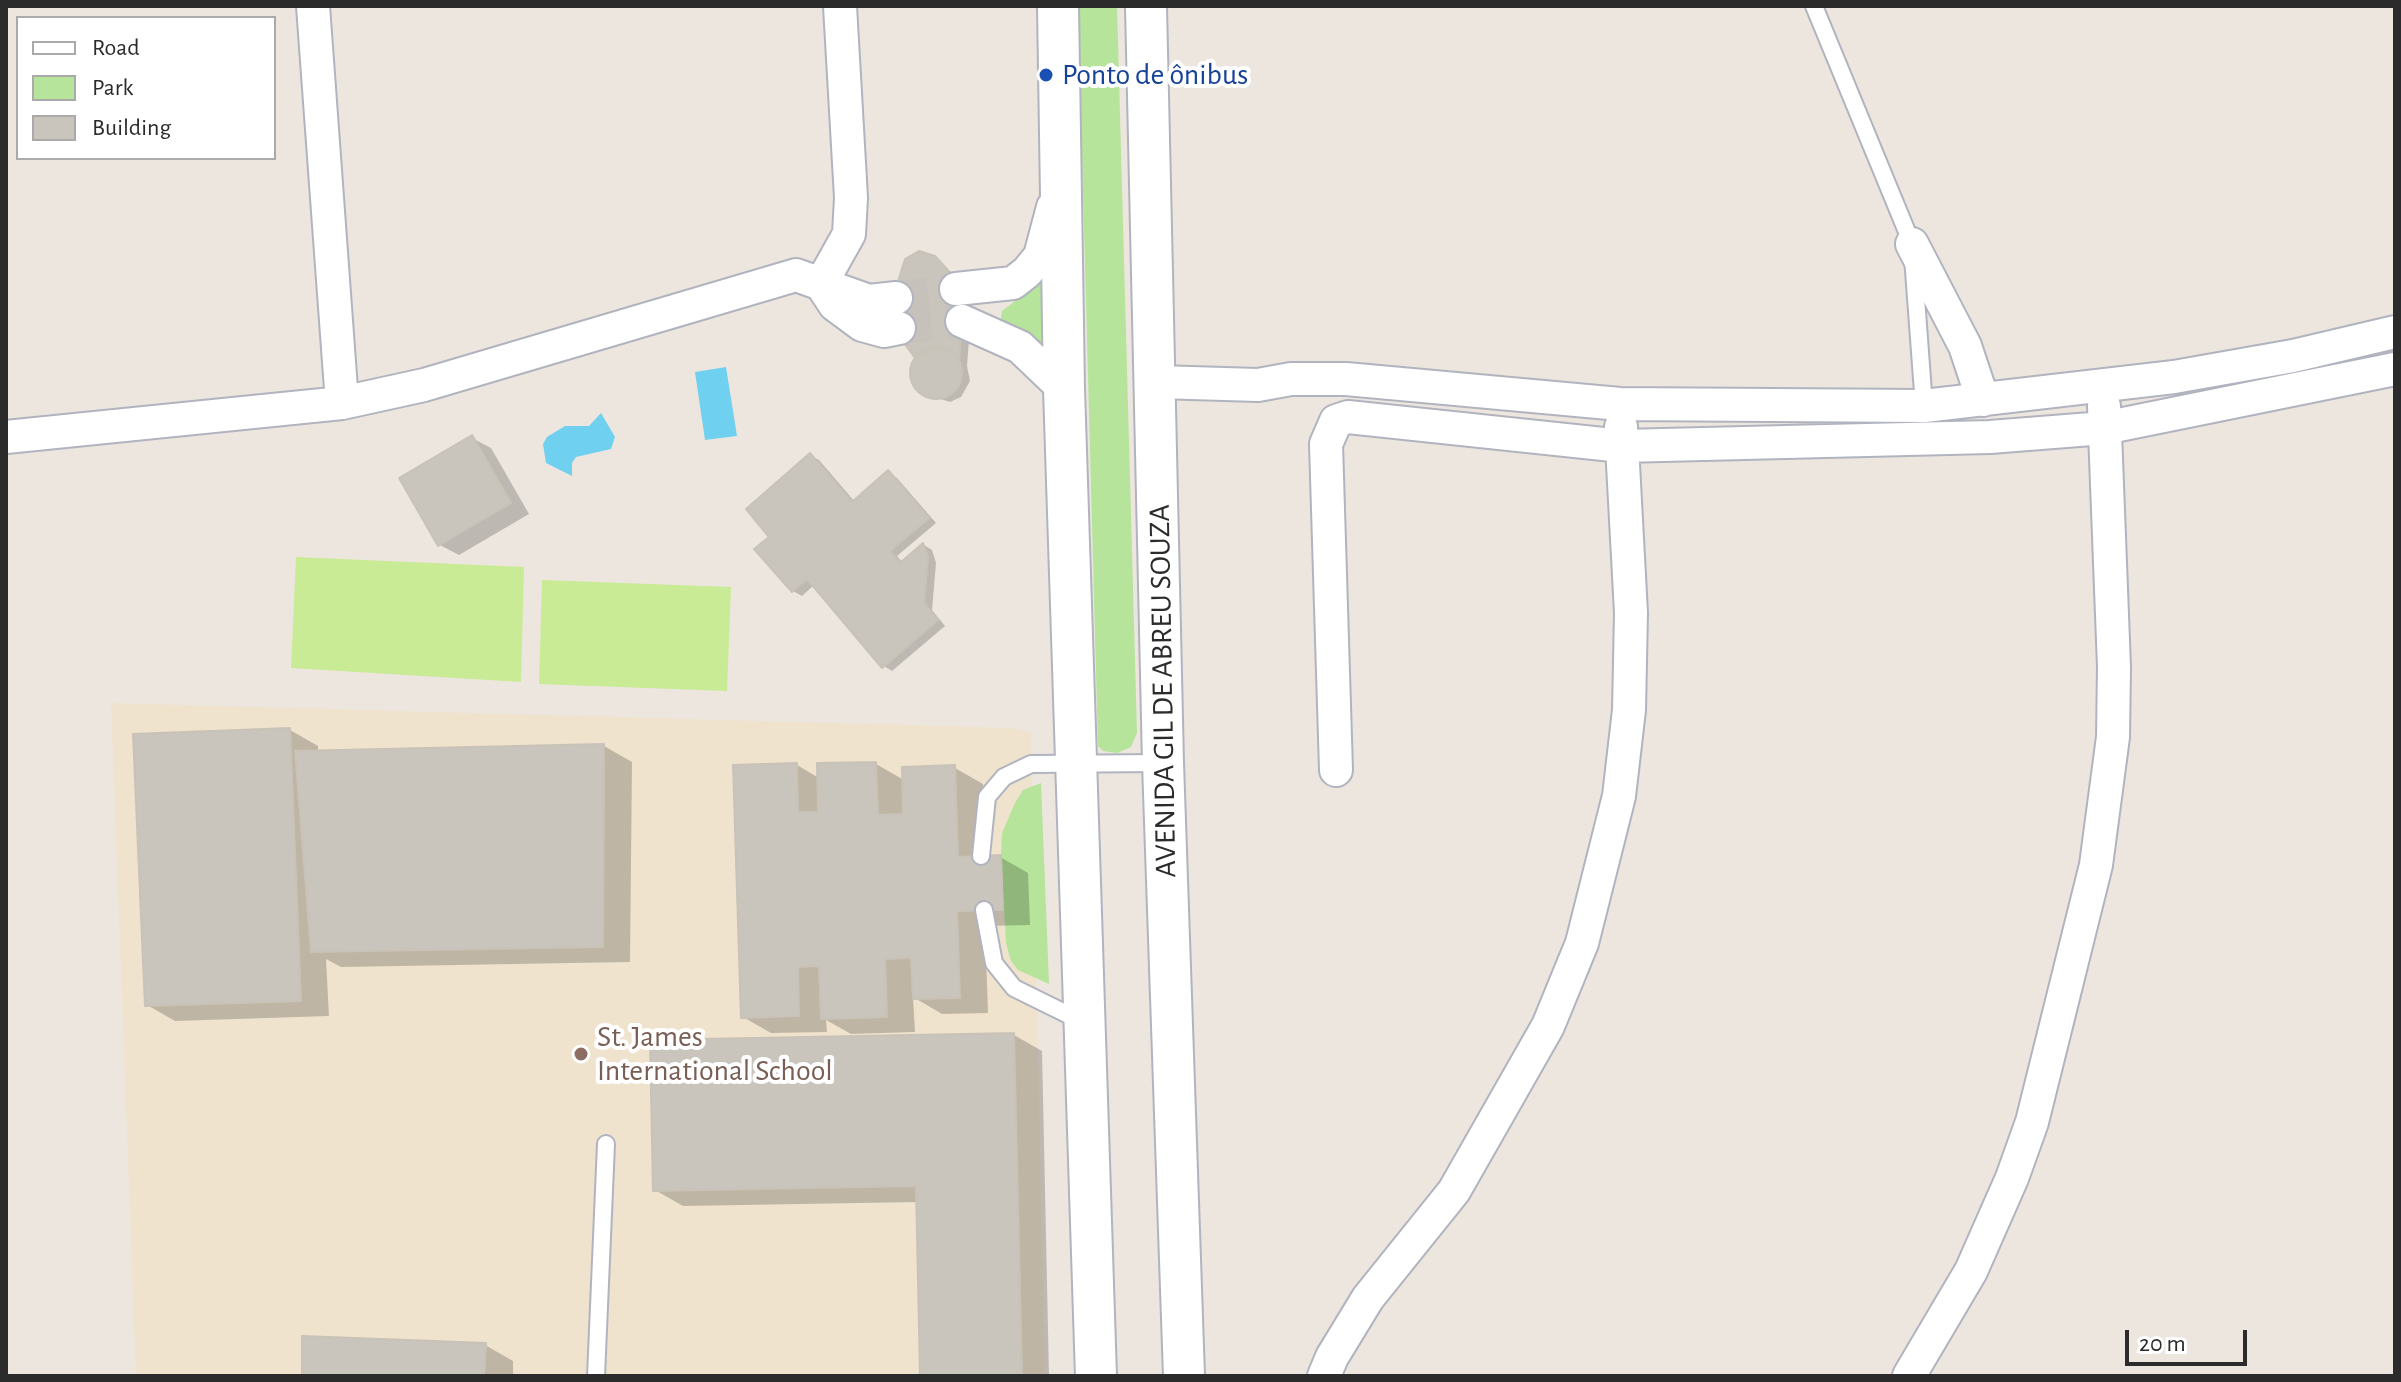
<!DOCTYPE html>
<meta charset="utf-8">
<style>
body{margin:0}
#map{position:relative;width:2401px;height:1382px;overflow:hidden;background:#ede6de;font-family:"Alegreya Sans",sans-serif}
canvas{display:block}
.frame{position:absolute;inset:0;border:8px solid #2b2b2b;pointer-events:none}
.legend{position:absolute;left:16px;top:16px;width:260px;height:144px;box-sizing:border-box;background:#fff;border:2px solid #aaa;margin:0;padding:10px 14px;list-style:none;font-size:24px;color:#2b2b2b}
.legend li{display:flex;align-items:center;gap:16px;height:40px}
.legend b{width:40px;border:2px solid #aaa}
.scale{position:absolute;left:2125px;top:1330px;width:122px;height:36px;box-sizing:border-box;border:4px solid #2b2b2b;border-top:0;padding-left:10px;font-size:24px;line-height:28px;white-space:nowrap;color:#2b2b2b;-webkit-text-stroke:6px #fff;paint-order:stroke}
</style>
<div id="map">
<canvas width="2401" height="1382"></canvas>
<div class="frame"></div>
<ul class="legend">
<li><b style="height:10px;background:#fff"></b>Road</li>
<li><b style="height:22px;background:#b5e49a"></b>Park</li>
<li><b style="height:22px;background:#c9c4bc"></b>Building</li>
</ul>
<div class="scale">20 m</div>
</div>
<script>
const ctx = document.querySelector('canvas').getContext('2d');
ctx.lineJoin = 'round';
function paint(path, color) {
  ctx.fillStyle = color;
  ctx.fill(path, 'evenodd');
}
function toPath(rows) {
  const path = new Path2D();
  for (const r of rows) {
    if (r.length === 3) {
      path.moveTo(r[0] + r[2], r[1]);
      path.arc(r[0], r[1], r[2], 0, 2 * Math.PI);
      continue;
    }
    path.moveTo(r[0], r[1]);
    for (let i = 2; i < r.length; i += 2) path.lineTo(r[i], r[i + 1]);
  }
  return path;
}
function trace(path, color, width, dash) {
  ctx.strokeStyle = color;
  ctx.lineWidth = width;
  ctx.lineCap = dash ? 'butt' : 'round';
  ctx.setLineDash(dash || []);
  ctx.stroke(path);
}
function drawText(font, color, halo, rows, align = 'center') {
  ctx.font = font + ' "Alegreya Sans",sans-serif';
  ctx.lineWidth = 8;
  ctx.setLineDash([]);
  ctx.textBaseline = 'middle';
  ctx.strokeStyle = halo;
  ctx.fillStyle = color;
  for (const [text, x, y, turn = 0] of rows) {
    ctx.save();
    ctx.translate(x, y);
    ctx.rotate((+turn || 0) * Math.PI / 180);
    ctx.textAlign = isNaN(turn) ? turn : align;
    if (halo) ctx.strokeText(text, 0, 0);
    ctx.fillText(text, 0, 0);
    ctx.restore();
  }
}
paint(toPath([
 [111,703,1011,728,1031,732,1045,1376,136,1376]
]), '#efe3cd');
paint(toPath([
 [1078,6,1117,6,1137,733,1131,747,1117,753,1103,751,1098,746],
 [1039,283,1045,285,1046,347,1004,324,1001,318,1002,311],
 [1041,783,1049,984,1018,970,1011,961,1006,943,1001,855,1002,833,1015,803,1023,790]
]), '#b5e49a');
paint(toPath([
 [296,557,524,567,521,682,291,668],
 [542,580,731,587,727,691,539,684]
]), '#c9eb96');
paint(toPath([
 [726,367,737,436,705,440,695,372],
 [601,413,615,437,611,449,576,457,572,463,572,476,546,463,543,444,547,437,565,426,589,426]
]), '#70d0ef');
paint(toPath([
 [934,258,956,276,964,295,970,327,967,366,970,381,961,397,950,402,925,394,912,374,917,358,901,328],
 [472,438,491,448,529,514,459,555,440,545],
 [810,455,819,460,855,502,888,472,897,478,936,523,897,556,903,563,924,545,932,550,936,563,932,610,945,626,892,671,884,666,814,585,802,596,793,591,772,537],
 [290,730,318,746,318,752,604,746,632,762,630,962,341,967,326,959,329,1016,175,1021,147,1005],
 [876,764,904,780,955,768,983,784,985,858,1000,857,1028,873,1030,925,985,926,988,1013,942,1014,913,997,915,1032,851,1034,826,1020,827,1032,771,1033,743,1017,797,765,819,778],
 [1014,1035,1042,1051,1049,1376,922,1376,918,1202,683,1206,655,1190],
 [485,1345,513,1361,513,1376,304,1376]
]), '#0003');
const building = toPath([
 [919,251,935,256,947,269,956,289,962,321,959,360,953,353,937,347,929,348,915,358,904,343,897,285,905,259,919,251],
 [936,373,26],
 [472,435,511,503,438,546,399,478,472,435],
 [810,453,852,502,888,470,929,518,890,551,900,563,923,543,928,557,924,603,938,620,882,668,807,579,792,592,754,549,769,537,746,509,810,453],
 [290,728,301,1001,145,1006,133,734,290,728],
 [604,744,603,947,311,952,295,751,604,744],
 [876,762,878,815,903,814,902,767,955,765,958,857,1001,855,1003,910,957,911,960,998,913,999,911,958,885,959,887,1017,821,1019,819,966,798,967,799,1016,741,1018,733,765,797,763,798,812,818,812,817,763,876,762],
 [1014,1033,1022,1376,920,1376,916,1186,653,1191,650,1040,1014,1033],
 [302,1336,486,1343,484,1376,302,1376,302,1336]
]);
paint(building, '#c9c4bc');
trace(building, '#c9c2b7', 2);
trace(toPath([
 [896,298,956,289],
 [899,328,962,321]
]), '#c6c1ba', 32, [32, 16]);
const service = toPath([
 [1814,6,1912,244,1924,406],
 [981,856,987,797,1004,777,1031,764,1161,763],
 [984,910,994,963,1014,988,1083,1022],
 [596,1376,606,1144]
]);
const minor = toPath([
 [313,6,342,403],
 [1912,244,1965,346,1983,400],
 [821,284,849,234,851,198,840,6],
 [956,289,1013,283,1027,272,1040,256,1053,207],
 [825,290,835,305,862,325,884,331,899,328],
 [962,321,1020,347,1064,389],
 [1157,382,1258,385,1291,379,1346,379,1620,404,1924,406,2174,377,2293,356,2395,332],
 [6,437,342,403,424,385,796,275,869,301,896,298],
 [1336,770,1326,444,1336,421,1348,417,1622,446,1990,437,2104,428,2395,369],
 [1324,1376,1332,1357,1368,1298,1454,1191,1548,1026,1582,943,1619,796,1629,710,1631,613,1621,427],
 [1909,1376,1971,1271,2012,1178,2032,1122,2096,865,2113,737,2114,667,2104,406]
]);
const tertiary = toPath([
 [1058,6,1064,389,1096,1376],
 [1146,6,1163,763,1184,1376]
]);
trace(service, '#b1b4bf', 20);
trace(minor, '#b1b4bf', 36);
trace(tertiary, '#b1b4bf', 44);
trace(service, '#fff', 16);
trace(minor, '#fff', 32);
trace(tertiary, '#fff', 40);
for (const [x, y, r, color] of [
 [1046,75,8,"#1a4fb4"],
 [581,1054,8,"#8d6e63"]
]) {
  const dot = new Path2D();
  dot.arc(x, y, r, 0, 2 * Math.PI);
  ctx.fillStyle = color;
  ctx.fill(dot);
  trace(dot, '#fff', 3);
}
drawText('30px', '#164399', '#fff', [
 ["Ponto de ônibus",1062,75]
], 'left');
drawText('30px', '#2b2b2b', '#fff', [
 ["AVENIDA GIL DE ABREU SOUZA",1163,691,-91]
]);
drawText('30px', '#785e54', '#fff', [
 ["St. James",597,1037],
 ["International School",597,1071]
], 'left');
</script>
